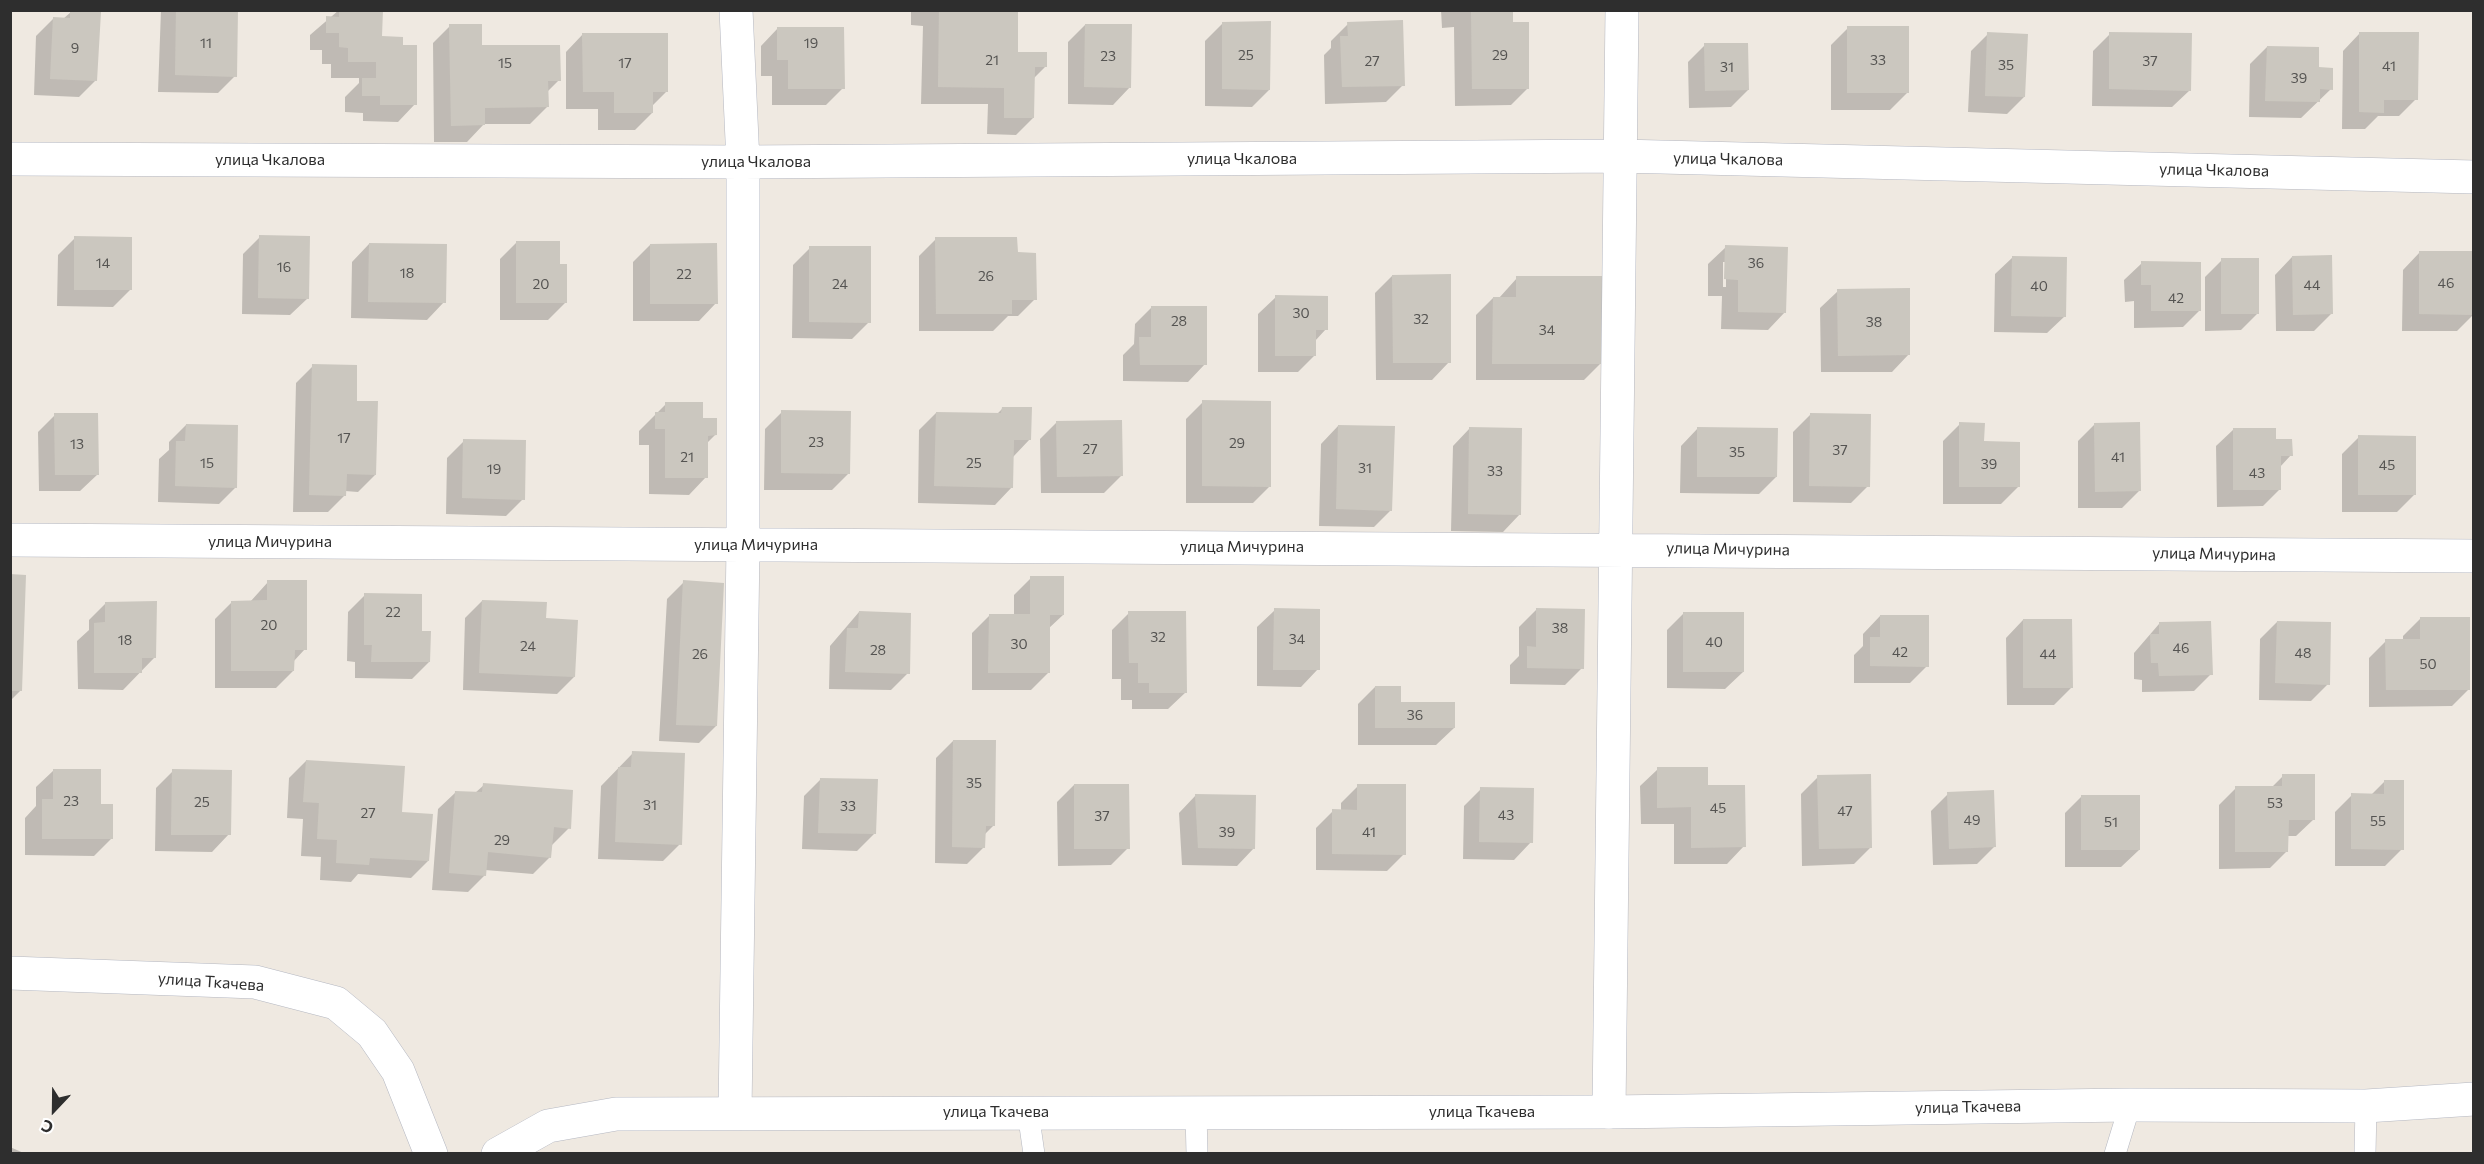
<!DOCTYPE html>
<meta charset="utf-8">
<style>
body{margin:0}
#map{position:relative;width:2484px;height:1164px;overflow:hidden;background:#efe9e1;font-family:Commissioner,sans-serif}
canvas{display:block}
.frame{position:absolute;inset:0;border:12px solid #2e2e2e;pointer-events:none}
.north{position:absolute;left:24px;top:1080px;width:60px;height:60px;-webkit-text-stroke:4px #fff;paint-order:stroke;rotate:202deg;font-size:16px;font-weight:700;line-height:24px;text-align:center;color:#2e2e2e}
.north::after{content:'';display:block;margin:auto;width:21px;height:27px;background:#2e2e2e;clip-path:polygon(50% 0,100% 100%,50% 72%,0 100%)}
</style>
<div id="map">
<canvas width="2484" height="1164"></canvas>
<div class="frame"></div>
<div class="north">С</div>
</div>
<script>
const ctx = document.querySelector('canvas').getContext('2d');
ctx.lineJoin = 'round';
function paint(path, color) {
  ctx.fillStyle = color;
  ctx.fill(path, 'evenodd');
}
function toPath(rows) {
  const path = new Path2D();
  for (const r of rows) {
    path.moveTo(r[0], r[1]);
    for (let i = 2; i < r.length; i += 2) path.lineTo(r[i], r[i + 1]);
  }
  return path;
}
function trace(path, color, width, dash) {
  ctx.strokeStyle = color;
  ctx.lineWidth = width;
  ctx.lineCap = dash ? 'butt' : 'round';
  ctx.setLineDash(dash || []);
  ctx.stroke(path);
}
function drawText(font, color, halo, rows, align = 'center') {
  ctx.font = font + ' Commissioner,sans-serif';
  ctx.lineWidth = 4.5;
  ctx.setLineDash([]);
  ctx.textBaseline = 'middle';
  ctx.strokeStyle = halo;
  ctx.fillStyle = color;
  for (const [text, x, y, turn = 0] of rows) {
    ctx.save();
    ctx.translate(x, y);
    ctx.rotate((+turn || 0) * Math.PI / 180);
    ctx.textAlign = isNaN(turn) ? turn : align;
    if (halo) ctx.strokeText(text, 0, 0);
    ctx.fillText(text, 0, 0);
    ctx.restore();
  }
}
paint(toPath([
 [161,10,236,10,235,76,218,93,158,92],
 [339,10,381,10,381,38,402,47,415,104,398,122,363,121,363,113,345,112,345,97,359,83,359,78,331,78,331,64,322,64,322,50,310,50,310,35],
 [911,10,1017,10,1016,53,1045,67,1034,78,1033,118,1016,135,987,134,988,104,921,104,923,26,911,25],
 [1441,10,1511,10,1511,23,1528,88,1511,105,1455,106,1454,27,1442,28],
 [71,12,96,80,79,97,34,95,36,36,53,19,63,19],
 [1223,23,1269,90,1252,107,1205,106,1205,41],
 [1348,24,1403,85,1386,102,1325,104,1324,55,1331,48,1331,41],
 [1085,25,1130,87,1113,105,1068,104,1068,42],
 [450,26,480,47,559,80,547,92,547,107,530,124,484,124,467,142,434,142,433,43],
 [778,28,843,88,826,105,772,105,772,76,761,76,761,46],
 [1848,28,1907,93,1890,110,1831,110,1831,45],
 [2360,33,2416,99,2399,116,2378,116,2365,129,2342,129,2343,51],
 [583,34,666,92,652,106,652,113,635,130,598,130,598,109,566,109,566,52],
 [1988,34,2024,97,2007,114,1968,112,1971,51],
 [2110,34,2190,90,2172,107,2092,106,2093,51],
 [1705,45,1748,90,1731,107,1689,108,1688,62],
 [2267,47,2318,69,2331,89,2301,118,2249,117,2250,64],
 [260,237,308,298,290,315,242,314,243,254],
 [75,238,130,290,113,307,57,306,58,255],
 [936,239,1016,254,1035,299,1018,316,1008,316,993,331,919,331,919,256],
 [517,242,559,265,565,303,548,320,500,320,500,259],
 [369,244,444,302,427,320,351,318,352,262],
 [650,245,716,303,699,321,633,321,633,262],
 [1726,247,1785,312,1768,330,1721,329,1722,296,1708,296,1708,264],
 [1723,262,1726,262,1726,287,1723,287],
 [810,248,869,322,852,339,792,338,793,265],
 [2420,252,2474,314,2457,331,2402,331,2403,270],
 [2013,257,2065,316,2047,333,1994,332,1995,274],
 [2292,257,2331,314,2314,331,2276,331,2275,275],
 [2222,260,2258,313,2241,330,2205,331,2205,277],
 [2142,263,2200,310,2183,327,2134,328,2134,301,2125,302,2124,280],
 [1392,276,1449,362,1432,380,1376,380,1375,293],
 [1517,278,1601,363,1584,380,1476,380,1476,315,1493,298,1499,298],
 [1838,291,1909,354,1892,372,1821,372,1820,308],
 [1276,297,1326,329,1315,341,1315,355,1298,372,1258,372,1258,314],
 [1152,307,1205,364,1188,382,1123,381,1123,355,1134,344,1135,324],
 [313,366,355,402,375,475,358,492,345,491,345,495,328,512,293,512,296,383],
 [1203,402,1270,486,1253,503,1186,503,1186,419],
 [666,404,702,420,715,435,706,444,706,477,689,495,649,494,649,445,639,445,639,431],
 [1002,409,1030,439,1013,457,1012,487,995,505,918,503,919,430,936,413,997,414],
 [782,412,849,473,832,490,764,490,765,429],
 [55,415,98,474,80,491,39,491,38,432],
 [1810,415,1868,486,1851,503,1793,502,1793,432],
 [1057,422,1121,476,1104,493,1041,493,1040,439],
 [1960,424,1983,443,2018,487,2001,504,1943,504,1943,441],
 [2095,424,2139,491,2122,508,2078,508,2078,441],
 [186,425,236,487,219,504,158,502,159,459,169,450,169,442],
 [1338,426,1391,510,1374,527,1319,526,1321,444],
 [1470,428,1520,514,1503,532,1451,531,1453,446],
 [1698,428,1776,477,1759,494,1680,493,1681,446],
 [2234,429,2275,441,2291,455,2280,467,2280,489,2263,506,2217,507,2216,446],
 [2359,437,2414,495,2397,512,2342,512,2342,454],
 [464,441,523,499,506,516,446,514,447,458],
 [10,576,21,690,10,701],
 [1031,578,1063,615,1048,629,1048,673,1031,690,972,690,972,633,989,616,1014,616,1014,595],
 [268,582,305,649,293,662,293,671,276,688,215,688,215,619,232,602,250,602],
 [684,582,716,726,699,743,659,741,667,599],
 [365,595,421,632,429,662,412,679,355,678,355,662,347,661,348,612],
 [482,601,544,620,574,677,557,694,463,690,465,618],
 [106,603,155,657,123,690,78,689,77,641,89,630,89,620],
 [1275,610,1318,669,1301,687,1257,686,1257,627],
 [1536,610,1582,668,1565,685,1510,684,1510,665,1519,656,1519,627],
 [859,612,908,673,891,690,829,689,830,646],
 [1129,613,1186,692,1168,709,1132,709,1132,700,1121,700,1121,679,1112,679,1112,630],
 [1684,613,1743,672,1725,689,1667,688,1667,630],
 [1880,616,1927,666,1910,683,1854,683,1854,655,1863,646,1863,634],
 [2420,619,2469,689,2452,706,2369,707,2369,658,2386,641,2403,640,2403,636],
 [2023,620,2071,688,2054,705,2007,705,2006,638],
 [2277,622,2328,684,2311,701,2259,700,2260,639],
 [2159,624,2211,674,2194,691,2142,692,2142,680,2134,679,2134,653],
 [1375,687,1399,704,1454,728,1436,745,1358,745,1358,704],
 [953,741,994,825,984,835,984,847,967,864,935,863,936,758],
 [633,753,680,844,663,861,598,859,601,786],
 [306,761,401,814,428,861,411,878,358,874,351,882,320,880,321,857,301,856,303,819,287,818,289,778],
 [1658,769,1744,846,1727,864,1674,864,1674,824,1641,824,1640,786],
 [54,770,99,805,111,839,94,856,25,855,25,818,36,806,36,787],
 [173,771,229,834,212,852,155,851,156,788],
 [2283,776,2314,819,2296,836,2287,836,2287,851,2270,868,2219,869,2219,805,2236,788,2271,788],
 [1818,777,1871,847,1854,864,1802,866,1801,794],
 [821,779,874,834,857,851,802,849,804,796],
 [2385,781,2402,849,2385,866,2335,866,2335,812,2352,795,2371,795],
 [484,785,569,828,552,845,550,857,533,874,485,870,485,875,468,892,432,890,438,809,456,792,475,793],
 [1074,785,1128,848,1111,865,1058,866,1057,802],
 [1358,786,1404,854,1387,871,1316,870,1316,828,1333,811,1341,811,1341,803],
 [1481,789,1531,842,1514,860,1463,859,1464,806],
 [1948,794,1994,847,1977,864,1933,865,1931,811],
 [1196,795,1254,848,1237,866,1182,865,1179,813],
 [2082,796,2139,850,2121,867,2065,867,2065,813],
 [10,1147,26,1154,10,1154]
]), '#0003');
paint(toPath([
 [70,10,101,12,97,81,50,79,53,17,70,18],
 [176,10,238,10,237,77,175,75],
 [339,10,383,10,382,36,403,37,403,45,417,45,417,105,380,105,380,96,362,96,362,78,376,78,376,62,348,62,348,48,339,47,339,33,326,33,326,16,339,17],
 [939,10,1018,10,1018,52,1047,52,1047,67,1035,67,1034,118,1004,118,1004,88,938,87],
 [1471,10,1513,10,1513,22,1529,22,1529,89,1472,89],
 [1403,20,1405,86,1342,87,1340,36,1348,36,1347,22],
 [1271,21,1270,90,1222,89,1222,22],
 [449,24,482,24,482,45,560,45,561,81,548,81,549,107,485,108,485,125,451,126],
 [1085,24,1132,24,1131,88,1084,87],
 [1847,26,1909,26,1909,93,1847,93],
 [777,27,844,27,845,89,788,89,788,60,777,60],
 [1987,32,2028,34,2025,97,1985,96],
 [2109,32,2192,33,2191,91,2109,89],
 [2359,32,2419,32,2418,100,2384,100,2384,113,2359,112],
 [582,33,668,33,668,92,653,92,653,113,614,113,614,92,583,92],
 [1704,43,1748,43,1749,90,1705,91],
 [2267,46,2319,47,2319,67,2333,68,2333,90,2320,89,2320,102,2265,101],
 [259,235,310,236,309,299,258,298],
 [74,236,132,237,132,290,74,290],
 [935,237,1017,237,1018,252,1036,253,1037,300,1012,300,1012,314,936,314],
 [516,241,560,241,560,264,567,264,567,303,516,303],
 [369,243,447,244,446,303,368,302],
 [717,243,718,304,650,304,650,244],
 [1725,245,1788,247,1786,313,1738,312,1738,280,1724,279],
 [809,246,871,246,871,323,809,322],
 [2419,251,2474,251,2474,315,2419,314],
 [2332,255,2333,314,2293,315,2292,256],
 [2012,256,2067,257,2066,317,2011,316],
 [2221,258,2259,258,2259,314,2221,314],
 [2141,261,2201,262,2201,311,2151,311,2151,285,2141,285],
 [1451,274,1451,363,1393,363,1392,275],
 [1516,276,1602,276,1602,364,1492,364,1493,297,1516,297],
 [1910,288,1910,355,1838,356,1837,289],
 [1275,295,1328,296,1328,330,1316,330,1316,356,1275,356],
 [1151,306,1207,306,1207,365,1140,365,1139,337,1151,337],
 [312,364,357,365,357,401,378,401,376,475,347,474,346,496,309,495],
 [1202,400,1271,401,1271,487,1202,486],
 [665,402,703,402,703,418,717,418,717,435,708,436,708,478,665,478,665,429,655,429,655,412,665,412],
 [1002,407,1032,407,1031,440,1014,440,1013,488,934,486,936,412,1001,413],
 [781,410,851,411,850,474,781,473],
 [54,413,98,413,99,475,55,475],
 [1810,413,1871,414,1870,487,1809,486],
 [1122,420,1123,476,1057,477,1056,421],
 [1959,422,1985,423,1984,441,2020,442,2020,487,1959,487],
 [2140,422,2141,491,2095,492,2094,423],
 [186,424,238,425,237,488,175,486,176,441,185,441],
 [1338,425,1395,426,1392,511,1336,509],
 [1469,427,1522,428,1521,515,1468,514],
 [1697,427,1778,428,1777,477,1697,477],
 [2233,428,2276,428,2276,439,2292,439,2293,456,2281,456,2281,490,2233,490],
 [2358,435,2416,436,2416,495,2358,495],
 [463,439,526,440,525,500,462,498],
 [10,574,26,575,22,691,10,691],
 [1030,576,1064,576,1064,615,1050,615,1050,673,988,673,989,614,1030,614],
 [267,580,307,580,307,650,295,650,294,671,231,671,231,601,267,600],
 [683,580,724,583,717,726,676,725],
 [364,593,422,594,422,631,431,631,430,662,371,662,372,645,364,645],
 [482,600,547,602,546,618,578,620,575,677,479,673],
 [157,601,156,658,142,658,142,673,94,673,94,623,105,622,105,602],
 [1274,608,1320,609,1320,670,1273,670],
 [1536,608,1585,609,1584,669,1527,668,1527,646,1536,647],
 [859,611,911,613,910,674,845,672,847,628,858,628],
 [1128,611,1186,611,1187,693,1149,693,1149,683,1138,683,1138,663,1129,663],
 [1683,612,1744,612,1744,672,1683,672],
 [1880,615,1929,615,1929,667,1870,666,1870,637,1880,637],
 [2420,617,2470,617,2470,690,2386,690,2385,639,2420,639],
 [2023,619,2072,619,2073,688,2023,688],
 [2211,621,2213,675,2159,676,2158,663,2151,663,2150,634,2159,634,2159,622],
 [2277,621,2331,622,2330,685,2275,683],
 [1375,686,1401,686,1401,702,1455,702,1455,728,1375,728],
 [953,740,996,740,995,826,986,826,985,848,952,847],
 [632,751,685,753,682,845,615,842,618,767,631,767],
 [306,760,405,766,402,812,433,814,429,861,370,858,369,865,336,863,337,840,317,839,319,803,303,802],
 [1657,767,1708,767,1708,785,1745,785,1746,847,1691,848,1691,807,1657,808],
 [53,769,101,769,101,804,113,804,113,839,42,839,42,799,53,799],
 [172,769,232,770,231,835,171,835],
 [1871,774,1872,848,1819,849,1817,775],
 [2282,774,2315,774,2315,820,2289,820,2288,852,2235,852,2235,786,2282,786],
 [820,778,878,779,876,834,818,833],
 [2384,780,2404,780,2404,850,2351,849,2351,793,2384,794],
 [483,783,573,790,571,829,554,827,551,858,488,852,486,876,449,873,455,791,482,792],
 [1074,784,1129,784,1130,849,1074,849],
 [1357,784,1406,784,1406,855,1332,854,1332,809,1357,810],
 [1480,787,1534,788,1533,843,1479,842],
 [1994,790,1996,847,1949,849,1947,792],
 [1195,794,1256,795,1255,849,1198,848],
 [2081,795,2140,795,2140,850,2081,850]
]), '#cbc7bf');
const service = toPath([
 [1028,1112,1034,1154],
 [1196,1112,1197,1154],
 [2115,1154,2130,1105],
 [2365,1154,2366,1106]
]);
const minor = toPath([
 [10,159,743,162,1620,156,2474,177],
 [10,540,2474,556],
 [10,973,255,982,336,1003,372,1033,398,1071,431,1154],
 [1609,1112,1622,10],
 [735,1113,743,545,743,162,736,10]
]);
const tertiary = toPath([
 [498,1154,548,1126,616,1114,1609,1112,2130,1105,2366,1106,2474,1099]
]);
trace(service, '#b4b7c1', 22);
trace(minor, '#b4b7c1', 34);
trace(tertiary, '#b4b7c1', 34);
trace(service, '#fff', 21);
trace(minor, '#fff', 33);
trace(tertiary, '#fff', 33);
drawText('14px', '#555452', null, [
 ["11",206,43],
 ["19",811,43],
 ["9",75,48],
 ["25",1246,55],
 ["29",1500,55],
 ["23",1108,56],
 ["21",992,60],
 ["33",1878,60],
 ["27",1372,61],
 ["37",2150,61],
 ["15",505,63],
 ["17",625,63],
 ["35",2006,65],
 ["41",2389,66],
 ["31",1727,67],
 ["39",2299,78],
 ["14",103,263],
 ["36",1756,263],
 ["16",284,267],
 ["18",407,273],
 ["22",684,274],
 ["26",986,276],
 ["46",2446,283],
 ["20",541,284],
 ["24",840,284],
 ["44",2312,285],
 ["40",2039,286],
 ["42",2176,298],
 ["30",1301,313],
 ["32",1421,319],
 ["28",1179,321],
 ["38",1874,322],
 ["34",1547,330],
 ["17",344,438],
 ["23",816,442],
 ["29",1237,443],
 ["13",77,444],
 ["27",1090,449],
 ["37",1840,450],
 ["35",1737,452],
 ["21",687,457],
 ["41",2118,457],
 ["15",207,463],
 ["25",974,463],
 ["39",1989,464],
 ["45",2387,465],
 ["31",1365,468],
 ["19",494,469],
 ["33",1495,471],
 ["43",2257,473],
 ["22",393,612],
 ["20",269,625],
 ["38",1560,628],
 ["32",1158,637],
 ["34",1297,639],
 ["18",125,640],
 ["40",1714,642],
 ["30",1019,644],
 ["24",528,646],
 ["46",2181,648],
 ["28",878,650],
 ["42",1900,652],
 ["48",2303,653],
 ["26",700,654],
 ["44",2048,654],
 ["50",2428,664],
 ["36",1415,715],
 ["35",974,783],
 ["23",71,801],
 ["25",202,802],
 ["53",2275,803],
 ["31",650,805],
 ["33",848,806],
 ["45",1718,808],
 ["47",1845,811],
 ["27",368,813],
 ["43",1506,815],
 ["37",1102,816],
 ["49",1972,820],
 ["55",2378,821],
 ["51",2111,822],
 ["39",1227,832],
 ["41",1369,832],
 ["29",502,840]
]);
drawText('16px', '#2e2e2e', '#fff', [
 ["улица Чкалова",1242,159],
 ["улица Чкалова",1728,159,1],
 ["улица Чкалова",270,160],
 ["улица Чкалова",756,162],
 ["улица Чкалова",2214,170,1],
 ["улица Мичурина",270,542],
 ["улица Мичурина",756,545],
 ["улица Мичурина",1242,547],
 ["улица Мичурина",1728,549,1],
 ["улица Мичурина",2214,554,1],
 ["улица Ткачева",211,982,4],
 ["улица Ткачева",1968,1107,-1],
 ["улица Ткачева",996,1112],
 ["улица Ткачева",1482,1112]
]);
</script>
